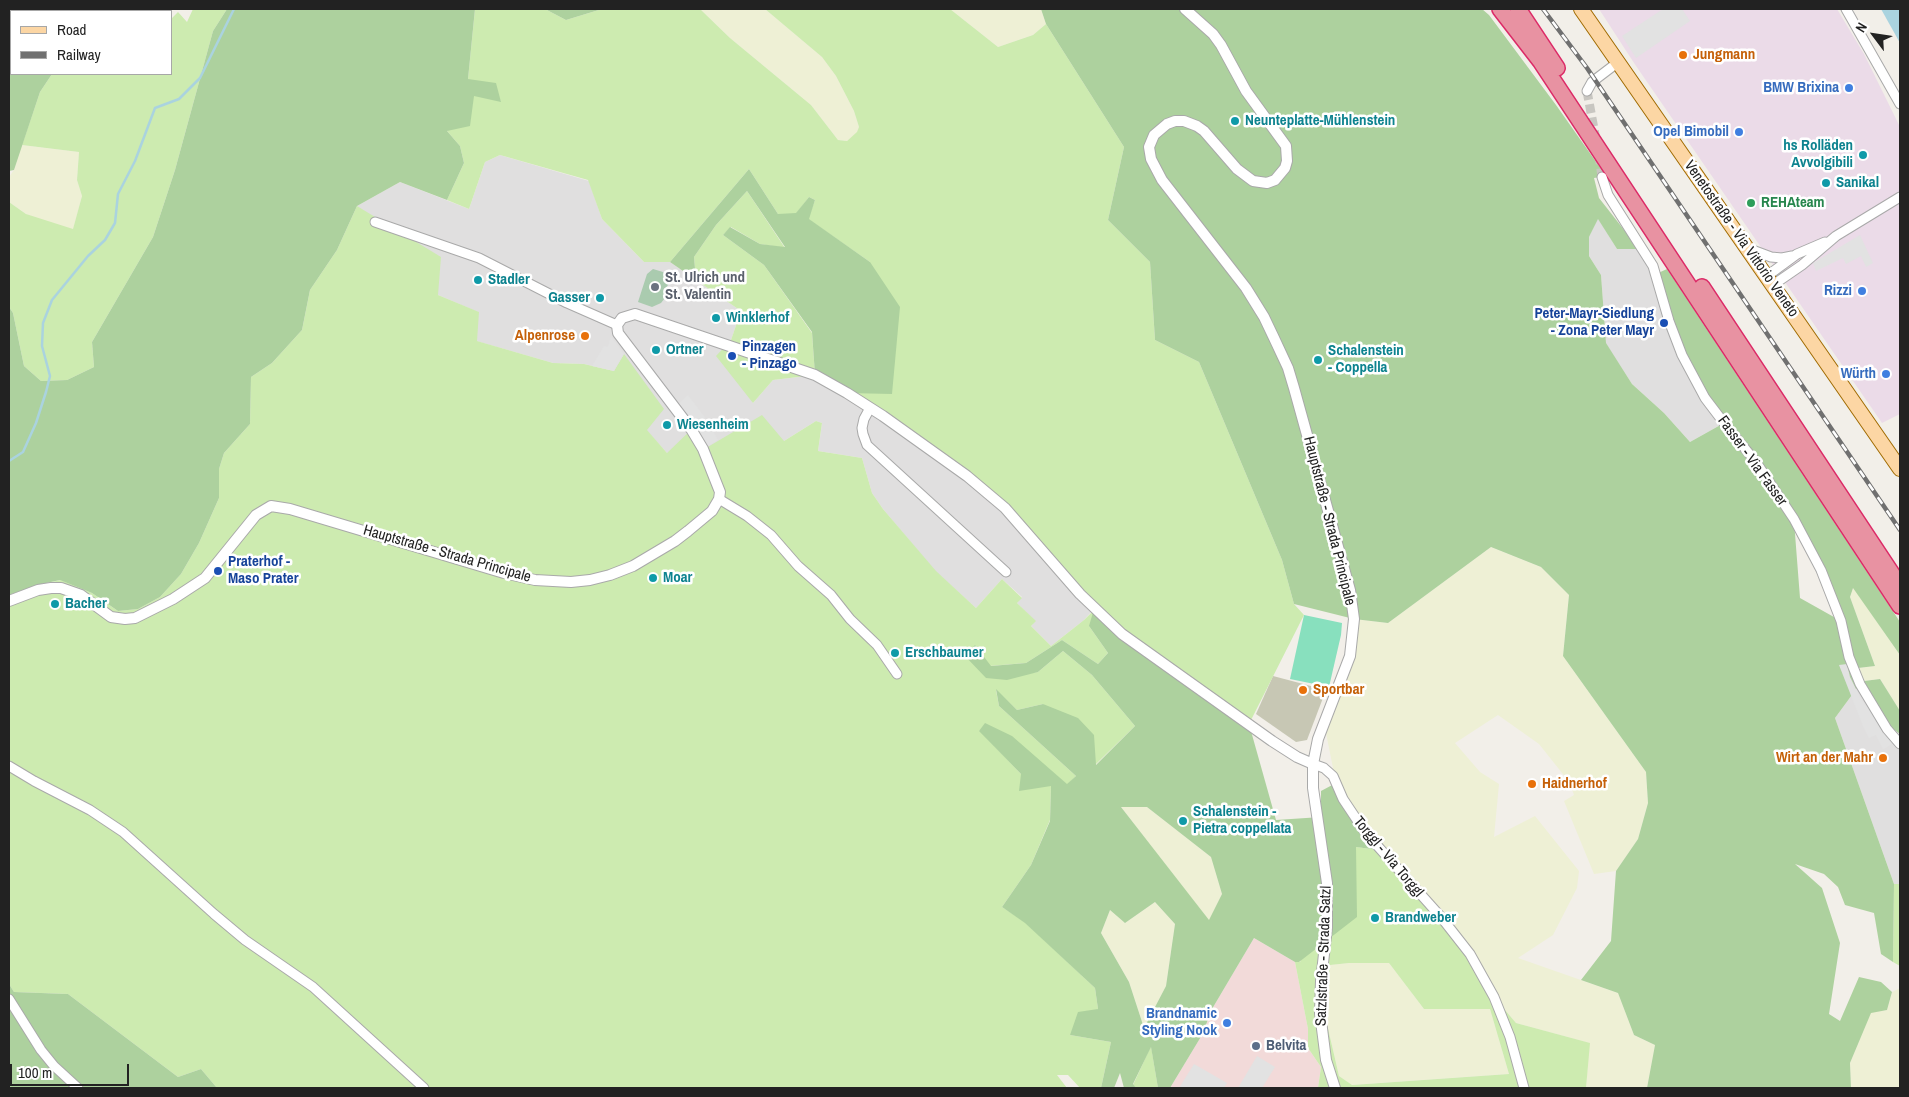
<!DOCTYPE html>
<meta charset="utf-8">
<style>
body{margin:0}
#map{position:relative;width:1909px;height:1097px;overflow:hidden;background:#f2efe9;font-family:"Archivo Narrow",sans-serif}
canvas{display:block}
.frame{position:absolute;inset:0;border:10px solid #222;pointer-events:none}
.legend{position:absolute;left:10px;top:10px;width:162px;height:65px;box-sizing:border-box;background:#fff;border:1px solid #a7a7a7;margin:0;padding:6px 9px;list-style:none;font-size:15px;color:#222}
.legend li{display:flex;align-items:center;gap:10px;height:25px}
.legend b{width:25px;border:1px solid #a7a7a7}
.north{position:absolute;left:1849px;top:10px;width:50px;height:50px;-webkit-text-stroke:4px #fff;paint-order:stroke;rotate:301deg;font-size:14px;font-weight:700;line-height:20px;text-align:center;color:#222}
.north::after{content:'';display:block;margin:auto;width:18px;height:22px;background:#222;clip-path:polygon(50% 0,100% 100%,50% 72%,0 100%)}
.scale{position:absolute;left:10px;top:1064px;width:119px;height:22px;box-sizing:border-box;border:2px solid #222;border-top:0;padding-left:6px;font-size:15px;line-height:18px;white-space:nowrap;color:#222;-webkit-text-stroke:4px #fff;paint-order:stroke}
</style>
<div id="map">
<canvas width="1909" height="1097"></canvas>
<div class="frame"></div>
<ul class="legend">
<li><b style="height:6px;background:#fcd6a4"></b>Road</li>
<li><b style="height:6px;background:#707070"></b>Railway</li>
</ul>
<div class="north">N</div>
<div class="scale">100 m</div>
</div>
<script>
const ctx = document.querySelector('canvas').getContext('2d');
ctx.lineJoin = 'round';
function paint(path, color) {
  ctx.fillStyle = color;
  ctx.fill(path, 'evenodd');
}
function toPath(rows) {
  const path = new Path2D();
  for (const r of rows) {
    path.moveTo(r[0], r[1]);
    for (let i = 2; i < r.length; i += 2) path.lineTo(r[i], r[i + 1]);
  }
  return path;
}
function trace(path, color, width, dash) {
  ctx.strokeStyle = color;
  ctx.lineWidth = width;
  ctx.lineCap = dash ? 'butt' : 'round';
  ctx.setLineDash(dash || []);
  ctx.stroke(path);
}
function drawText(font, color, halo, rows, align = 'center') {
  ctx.font = font + ' "Archivo Narrow",sans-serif';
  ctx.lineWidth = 5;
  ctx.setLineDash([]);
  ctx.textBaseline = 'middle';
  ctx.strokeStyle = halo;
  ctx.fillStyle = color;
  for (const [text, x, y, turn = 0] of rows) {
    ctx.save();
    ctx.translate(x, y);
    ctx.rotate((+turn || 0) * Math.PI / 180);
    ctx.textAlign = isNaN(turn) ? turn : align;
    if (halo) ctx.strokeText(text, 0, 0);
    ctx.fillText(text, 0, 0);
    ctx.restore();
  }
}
paint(toPath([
 [500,155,589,181,602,219,644,262,670,262,741,311,731,340,753,403,773,380,815,375,847,393,1005,508,1094,609,1084,620,1051,646,1031,626,1035,621,1017,603,1022,597,1002,579,976,608,935,571,883,509,872,493,862,458,818,451,822,423,816,421,784,441,667,453,646,430,614,371,584,364,553,363,476,341,478,312,438,295,357,206,400,182,469,209,485,162],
 [1598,218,1617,249,1639,249,1656,274,1724,423,1690,442,1664,413,1632,384,1606,344,1601,275,1589,256,1589,237],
 [1864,681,1889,726,1900,734,1900,884,1894,884,1835,718,1860,684]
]), '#e0dfdf');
paint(toPath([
 [1254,938,1295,962,1308,1029,1308,1048,1321,1067,1318,1088,1170,1088,1202,1035,1212,1009]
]), '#f2dad9');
paint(toPath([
 [1599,9,1837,9,1864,54,1900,127,1900,414,1882,423,1634,63]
]), '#ebdbe8');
paint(toPath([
 [1273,676,1326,690,1307,740,1296,742,1256,714]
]), '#c7c7b4');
paint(toPath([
 [700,9,765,9,822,57,836,76,854,111,859,127,858,132,847,141,838,140,811,105,730,38],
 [950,9,1041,9,1046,24,1033,35,998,47],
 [22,145,79,152,77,180,82,196,73,230,29,216,9,202,9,177,14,170],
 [1491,547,1541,567,1569,595,1563,656,1646,772,1648,803,1638,839,1616,871,1594,874,1564,801,1574,795,1570,783,1539,744,1498,715,1455,743,1480,772,1499,784,1494,837,1535,816,1579,871,1577,888,1553,935,1518,958,1618,993,1634,1035,1655,1045,1647,1088,1586,1088,1589,1043,1516,1023,1494,997,1379,850,1336,783,1324,723,1344,675,1354,619,1388,623],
 [1853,587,1900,655,1900,711,1880,679,1864,681,1858,668,1875,666,1850,597],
 [1121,807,1147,807,1211,857,1222,894,1209,921],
 [1155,902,1175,924,1166,986,1144,1028,1129,982,1101,933,1110,910,1125,923],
 [1349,963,1389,963,1424,1009,1490,1009,1509,1074,1351,1085,1339,1076,1327,1024,1329,965],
 [1900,988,1900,1088,1851,1088,1850,1063,1871,1012,1887,1010,1892,992]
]), '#eef0d5');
paint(toPath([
 [193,9,227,9,213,31,175,170,153,237,92,342,94,367,67,380,41,381,24,366,13,313,9,307,9,202,26,214,73,229,82,196,77,180,79,152,22,145,40,92,52,74,171,74,171,19,178,12,187,22],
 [475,9,545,9,566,20,602,9,700,9,730,38,811,105,838,140,847,141,857,132,859,127,854,111,836,76,822,57,765,9,950,9,998,47,1033,35,1046,24,1124,147,1108,220,1150,262,1155,340,1199,362,1282,560,1294,604,1304,615,1249,724,1089,626,1108,653,1098,664,1062,640,1026,663,990,666,986,678,1038,672,1063,651,1092,675,1135,726,1095,765,1043,704,1017,710,996,690,999,706,1076,776,1067,785,1043,764,979,730,1021,774,1051,786,1050,820,1031,865,1002,907,1025,922,1095,988,1098,1009,1070,1035,1111,1042,1101,1088,1080,1088,1068,1075,1057,1075,1067,1088,217,1088,201,1069,178,1077,68,994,14,992,9,984,9,595,37,585,61,580,92,593,118,611,138,609,160,597,181,574,199,543,219,498,219,469,224,453,250,424,251,377,272,363,302,330,310,290,337,250,357,206,441,257,438,295,479,312,477,341,553,363,584,364,614,371,624,354,664,409,647,430,667,453,694,427,706,448,762,415,784,441,816,421,822,423,818,451,862,458,872,493,883,509,936,571,976,608,1002,579,1022,598,1017,603,1036,621,1031,626,1051,646,1084,620,1094,610,1005,508,847,393,870,262,808,219,815,200,809,197,796,214,778,214,749,169,670,262,644,262,602,219,588,180,500,155,485,162,469,209,447,200,464,163,460,146,447,131,474,95,501,101,468,79],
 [747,191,785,248,760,244,731,227,723,235,764,265,812,333,815,375,773,380,753,403,716,356,731,340,741,311,696,280,694,257,716,225],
 [1356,847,1379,850,1441,917,1494,997,1516,1023,1590,1043,1586,1088,1318,1088,1321,1067,1308,1048,1308,1029,1295,962,1300,962],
 [1349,963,1389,963,1424,1009,1490,1009,1509,1074,1352,1085,1339,1076,1327,1024,1330,965],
 [1894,884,1900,884,1900,966,1893,962],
 [1151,1046,1158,1088,1136,1088,1133,1085]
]), '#cdebb0');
paint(toPath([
 [9,9,87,9,86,11,11,11,11,74,52,74,40,92,14,170,9,171],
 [227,9,475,9,468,79,496,83,501,102,474,96,470,126,447,131,460,146,464,163,447,200,400,182,357,206,337,250,310,290,302,330,272,363,251,377,250,424,224,453,219,469,219,498,199,543,181,574,160,597,138,609,118,611,92,593,60,580,37,585,9,595,9,307,13,313,24,366,41,381,67,380,94,367,92,342,153,237,175,170,213,31],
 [545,9,602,9,566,20],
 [1041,9,1482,9,1489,15,1556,105,1606,176,1594,178,1599,198,1639,249,1617,249,1598,219,1589,237,1589,256,1601,275,1606,343,1632,384,1664,413,1690,442,1724,423,1682,355,1656,274,1667,269,1900,622,1900,655,1853,588,1850,597,1875,666,1858,668,1842,623,1860,684,1835,718,1894,884,1893,962,1881,954,1874,913,1845,905,1838,887,1824,874,1795,864,1822,888,1840,943,1829,1014,1840,1021,1859,977,1881,982,1892,992,1887,1010,1871,1013,1850,1063,1851,1088,1647,1088,1655,1045,1634,1035,1618,993,1581,980,1611,941,1616,871,1638,839,1648,803,1646,772,1563,656,1569,595,1541,567,1491,547,1388,623,1354,619,1294,604,1282,560,1199,362,1155,340,1150,262,1108,220,1124,147,1046,24],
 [1794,521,1841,621,1800,598],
 [749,169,778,214,796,213,809,197,815,200,809,219,870,262,900,307,892,394,847,393,815,375,812,332,764,265,723,235,730,227,760,244,785,247,747,191,716,225,694,257,696,280,670,262],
 [1094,609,1249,724,1276,820,1321,817,1321,791,1336,783,1379,850,1356,847,1357,917,1299,962,1295,962,1254,938,1212,1009,1202,1035,1170,1088,1158,1088,1151,1047,1133,1084,1136,1088,1124,1088,1120,1073,1114,1088,1101,1088,1111,1042,1070,1035,1078,1012,1098,1009,1095,988,1025,923,1002,907,1031,865,1050,821,1051,786,1019,791,1021,774,979,731,985,723,1012,736,1067,784,1076,776,999,706,996,689,1017,710,1043,704,1078,718,1094,735,1096,765,1135,726,1092,675,1063,651,1038,672,1007,680,986,678,965,656,975,645,991,666,1026,663,1062,640,1098,664,1108,653,1089,626],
 [1121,807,1147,807,1211,857,1222,894,1209,920],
 [1155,902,1175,924,1166,986,1144,1028,1129,982,1101,933,1110,910,1125,923],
 [1880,679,1900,711,1900,734,1889,726,1864,681],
 [9,984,14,992,68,994,178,1077,201,1069,217,1088,9,1088]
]), '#add19e');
paint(toPath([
 [653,269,663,272,672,280,664,290,668,294,661,303,652,307,638,302,647,274]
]), '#aacbaf');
paint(toPath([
 [1304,615,1342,623,1341,635,1329,687,1290,679]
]), '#88e0be');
paint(toPath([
 [1663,9,1682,9,1690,21,1636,58,1622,36],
 [1860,235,1873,263,1866,267,1861,256,1846,264,1843,258,1816,271,1813,263],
 [611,336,624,354,614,371,592,366,604,346,608,347],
 [688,395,707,420,718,440,707,447,696,427,678,404],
 [1847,664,1850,677,1861,699,1894,742,1889,746,1883,749,1876,735,1869,738,1863,726,1839,665],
 [1257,1056,1275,1067,1262,1088,1238,1088],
 [1194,1064,1227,1083,1224,1088,1179,1088]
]), '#e2e2e2');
paint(toPath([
 [1881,9,1900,9,1900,43]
]), '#aad3df');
trace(toPath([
 [9,461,23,452,36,423,46,392,50,376,42,346,43,323,52,300,88,256,105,240,115,223,118,194,135,161,155,108,179,99,200,78,234,9]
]), '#aad3df', 2.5);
trace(toPath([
 [1587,91,1596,140],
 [1599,155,1602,177]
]), '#c8c6c1', 9, [9, 4.5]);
const minor = toPath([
 [1846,9,1900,104],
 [1587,91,1592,82,1617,63],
 [1602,177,1608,195,1653,266,1669,321,1682,355,1705,398,1724,423,1756,462,1794,519,1821,570,1841,621,1849,657,1860,684,1887,729,1900,744],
 [375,222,479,258,567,303,617,325],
 [1747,248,1771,257,1782,258,1792,256],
 [1767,276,1797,254,1825,242],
 [1773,285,1802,265,1836,236,1900,197],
 [870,408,864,419,862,428,863,434,867,445,1006,572],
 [719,499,747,516,771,535,798,566,831,595,850,619,877,645,897,674],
 [1313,764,1324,768,1333,776,1343,799,1365,832,1441,917,1470,954,1494,997,1510,1037,1524,1088],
 [9,766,34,781,90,810,123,832,214,914,245,940,313,987,424,1088],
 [9,999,41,1050,54,1066,78,1088]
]);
const tertiary = toPath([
 [1185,9,1213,34,1221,45,1246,91,1286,146,1287,161,1285,168,1275,180,1267,183,1253,181,1237,169,1204,131,1197,126,1184,121,1175,121,1167,124,1154,135,1149,147,1151,159,1162,180,1246,288,1264,317,1274,338,1288,368,1294,388,1350,590,1354,619,1350,656,1318,739,1313,764,1313,788,1327,883,1327,927,1321,981,1320,1013,1326,1060,1335,1088],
 [9,601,38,590,51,588,61,588,81,595,111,617,125,619,135,618,173,599,205,578,256,515,271,506,290,509,504,573,535,580,571,582,590,580,610,575,633,566,675,541,688,531,712,511,719,499,720,492,703,449,691,429,618,333,617,325,622,318,635,314,815,375,847,393,883,416,967,476,1005,508,1080,594,1122,634,1272,741,1297,757,1313,764]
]);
const primary = toPath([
 [1581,9,1900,469]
]);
const motorway = toPath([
 [1500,9,1541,62,1900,606],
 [1518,9,1557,68],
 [1702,287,1900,586]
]);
trace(minor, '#a9a9a9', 11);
trace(tertiary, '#a9a9a9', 12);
trace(primary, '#a06b00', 16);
trace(motorway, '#dc2a67', 18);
trace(minor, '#fff', 9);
trace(tertiary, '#fff', 10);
trace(primary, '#fcd6a4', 14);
trace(motorway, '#e892a2', 15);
const rail = toPath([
 [1543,9,1587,68,1900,530]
]);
trace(rail, '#707070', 4.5);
trace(rail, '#fff', 2.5, [8]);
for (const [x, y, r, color] of [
 [1683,55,5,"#e8710a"],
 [1849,88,5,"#3f7fe0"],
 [1235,121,5,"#0f9aa8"],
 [1739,132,5,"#3f7fe0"],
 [1863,155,5,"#0f9aa8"],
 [1826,183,5,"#0f9aa8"],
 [1751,203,5,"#2e9e5b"],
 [478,280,5,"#0f9aa8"],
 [655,287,5,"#6b7280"],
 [1862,291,5,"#3f7fe0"],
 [600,298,5,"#0f9aa8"],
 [716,318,5,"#0f9aa8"],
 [1664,323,5,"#1a4fb4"],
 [585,336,5,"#e8710a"],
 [656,350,5,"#0f9aa8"],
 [732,356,5,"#1a4fb4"],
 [1318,360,5,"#0f9aa8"],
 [1886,374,5,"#3f7fe0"],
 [667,425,5,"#0f9aa8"],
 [218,571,5,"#1a4fb4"],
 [653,578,5,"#0f9aa8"],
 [55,604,5,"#0f9aa8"],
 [895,653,5,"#0f9aa8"],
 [1303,690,5,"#e8710a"],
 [1883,758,5,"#e8710a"],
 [1532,784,5,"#e8710a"],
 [1183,821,5,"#0f9aa8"],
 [1375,918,5,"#0f9aa8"],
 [1227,1023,5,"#3f7fe0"],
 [1256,1046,5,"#5c6f8a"]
]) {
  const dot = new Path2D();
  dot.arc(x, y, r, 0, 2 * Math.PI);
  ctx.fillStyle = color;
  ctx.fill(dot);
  trace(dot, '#fff', 2);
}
drawText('bold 15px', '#c56008', '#fff', [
 ["Jungmann",1693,55],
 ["Alpenrose",575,336,"right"],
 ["Sportbar",1313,690],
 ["Wirt an der Mahr",1873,758,"right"],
 ["Haidnerhof",1542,784]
], 'left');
drawText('bold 15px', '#366cbe', '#fff', [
 ["BMW Brixina",1839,88],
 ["Opel Bimobil",1729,132],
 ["Rizzi",1852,291],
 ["Würth",1876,374],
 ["Brandnamic",1217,1014],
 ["Styling Nook",1217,1031]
], 'right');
drawText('bold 15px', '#0d838f', '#fff', [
 ["Neunteplatte-Mühlenstein",1245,121],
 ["hs Rolläden",1853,146,"right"],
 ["Avvolgibili",1853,163,"right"],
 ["Sanikal",1836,183],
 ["Stadler",488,280],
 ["Gasser",590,298,"right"],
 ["Winklerhof",726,318],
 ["Ortner",666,350],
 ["Schalenstein",1328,351],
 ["- Coppella",1328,368],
 ["Wiesenheim",677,425],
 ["Moar",663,578],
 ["Bacher",65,604],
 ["Erschbaumer",905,653],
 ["Schalenstein -",1193,812],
 ["Pietra coppellata",1193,829],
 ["Brandweber",1385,918]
], 'left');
drawText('bold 15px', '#27864d', '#fff', [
 ["REHAteam",1761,203]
], 'left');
drawText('15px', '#222', '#fff', [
 ["Venetostraße - Via Vittorio Veneto",1741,239,55],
 ["Fasser - Via Fasser",1752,461,54],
 ["Hauptstraße - Strada Principale",1329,521,76],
 ["Hauptstraße - Strada Principale",447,554,16],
 ["Torggl - Via Torggl",1388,857,50],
 ["Satzlstraße - Strada Satzl",1324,956,-88]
]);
drawText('bold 15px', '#5b616d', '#fff', [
 ["St. Ulrich und",665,278],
 ["St. Valentin",665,295]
], 'left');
drawText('bold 15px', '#164399', '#fff', [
 ["Peter-Mayr-Siedlung",1654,314,"right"],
 ["- Zona Peter Mayr",1654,331,"right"],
 ["Pinzagen",742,347],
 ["- Pinzago",742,364],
 ["Praterhof -",228,562],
 ["Maso Prater",228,579]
], 'left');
drawText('bold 15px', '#4e5e75', '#fff', [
 ["Belvita",1266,1046]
], 'left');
</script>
